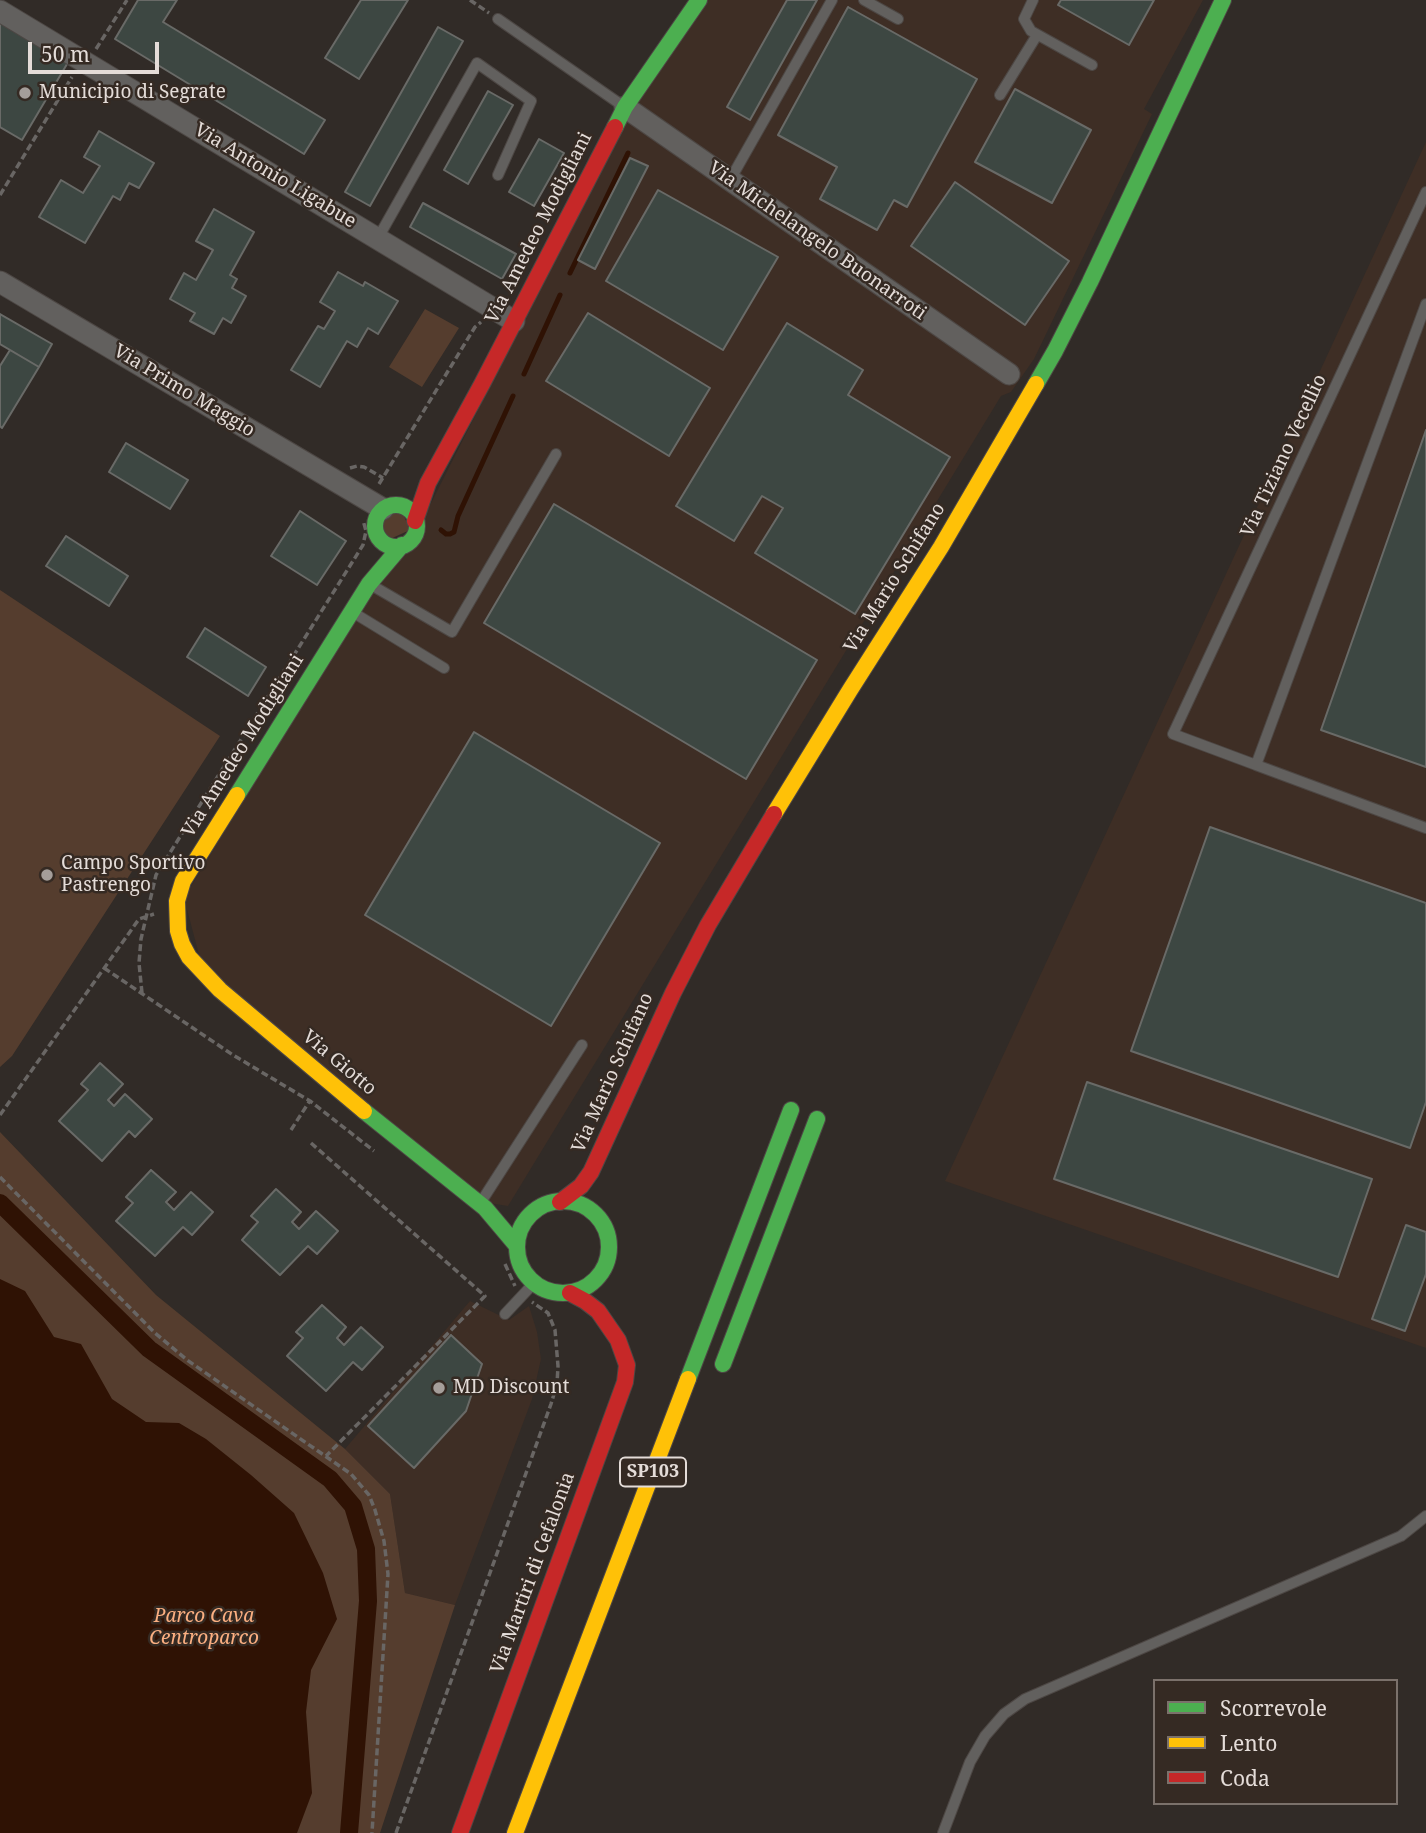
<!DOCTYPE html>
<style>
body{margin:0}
#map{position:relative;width:1426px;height:1833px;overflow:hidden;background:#312b27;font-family:"Noto Serif",serif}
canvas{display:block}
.legend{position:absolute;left:1153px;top:1679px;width:245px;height:126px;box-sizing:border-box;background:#352a23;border:2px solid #7b716b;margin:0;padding:9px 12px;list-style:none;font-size:21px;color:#e4dcd8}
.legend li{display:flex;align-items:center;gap:14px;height:35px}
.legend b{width:35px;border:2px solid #7b716b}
.scale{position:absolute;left:28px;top:42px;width:131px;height:32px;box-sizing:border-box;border:4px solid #e4dcd8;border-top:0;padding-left:9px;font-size:21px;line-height:24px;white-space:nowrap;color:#e4dcd8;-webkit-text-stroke:5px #352a23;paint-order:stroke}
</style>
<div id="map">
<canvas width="1426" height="1833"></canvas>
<ul class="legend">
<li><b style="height:9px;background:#4caf50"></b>Scorrevole</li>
<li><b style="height:9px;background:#ffc107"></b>Lento</li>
<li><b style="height:9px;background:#c62828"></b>Coda</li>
</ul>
<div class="scale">50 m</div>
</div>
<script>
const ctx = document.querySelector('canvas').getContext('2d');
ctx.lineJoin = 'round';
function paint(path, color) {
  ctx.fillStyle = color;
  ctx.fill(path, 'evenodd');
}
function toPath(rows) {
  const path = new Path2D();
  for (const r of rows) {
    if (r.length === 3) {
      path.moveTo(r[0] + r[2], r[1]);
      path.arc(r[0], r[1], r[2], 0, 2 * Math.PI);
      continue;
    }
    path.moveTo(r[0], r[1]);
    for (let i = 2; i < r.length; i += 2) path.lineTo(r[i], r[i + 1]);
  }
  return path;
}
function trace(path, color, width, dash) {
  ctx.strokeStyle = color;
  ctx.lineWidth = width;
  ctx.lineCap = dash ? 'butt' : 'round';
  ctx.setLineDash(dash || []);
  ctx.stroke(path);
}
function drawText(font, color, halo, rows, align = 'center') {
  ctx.font = font + ' "Noto Serif",serif';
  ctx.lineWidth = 5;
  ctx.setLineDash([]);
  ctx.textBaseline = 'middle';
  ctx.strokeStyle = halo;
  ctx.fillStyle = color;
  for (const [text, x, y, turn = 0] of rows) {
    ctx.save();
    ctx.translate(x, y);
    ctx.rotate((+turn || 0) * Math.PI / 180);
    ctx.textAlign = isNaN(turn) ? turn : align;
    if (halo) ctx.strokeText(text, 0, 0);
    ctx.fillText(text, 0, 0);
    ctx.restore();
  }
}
paint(toPath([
 [706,0,1203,0,1144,109,1152,114,1034,359,1011,392,1001,396,508,1206,489,1203,202,966,184,898,376,582,415,543,420,533,422,521,627,115],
 [1426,142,1426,1348,945,1181],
 [470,1301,509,1320,529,1306,537,1332,541,1359,532,1399,455,1605,405,1593,390,1494,345,1449]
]), '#3e2e25');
paint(toPath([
 [425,309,459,328,422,387,389,367],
 [393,512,403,514,410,530,390,539,383,532,382,522,388,513],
 [0,590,220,736,12,1056,0,1067],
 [0,1132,156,1295,345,1449,390,1494,405,1593,455,1605,380,1833,0,1833]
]), '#553d2e');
paint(toPath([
 [0,1279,25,1291,54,1337,81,1344,112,1399,146,1422,179,1423,206,1439,251,1475,294,1513,323,1573,337,1619,311,1670,306,1712,312,1793,297,1833,0,1833]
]), '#2f1204');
trace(toPath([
 [570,273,628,153],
 [524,374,560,295],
 [441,530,446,534,450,534,454,532,458,516,513,396]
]), '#2f1204', 5);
trace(toPath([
 [0,1203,149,1349,330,1479,353,1506,366,1549,368,1601,349,1833]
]), '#2f1204', 18);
const building = toPath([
 [138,0,177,0,163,22,325,120,304,154,115,39,138,0],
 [361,0,408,0,359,79,325,58,361,0],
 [787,0,817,0,750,120,727,107,787,0],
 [1061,0,1154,0,1129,45,1058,5,1061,0],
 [848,7,977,79,907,207,894,200,877,230,820,199,837,167,778,135,848,7],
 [3,19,70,59,22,140,0,127,0,24,3,19],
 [438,27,463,41,370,206,345,192,438,27],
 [1015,89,1091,130,1052,203,975,162,1015,89],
 [488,91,513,105,468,184,444,170,488,91],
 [99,131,154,163,139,188,129,183,120,200,113,196,85,243,39,217,61,180,83,193,100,166,84,157,99,131],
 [539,139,564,153,534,206,509,192,539,139],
 [630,158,648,166,595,269,578,260,630,158],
 [955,182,1069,261,1025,325,911,246,955,182],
 [658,190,778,257,723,350,606,281,658,190],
 [423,203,516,254,502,279,410,227,423,203],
 [214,209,254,232,230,275,237,279,232,288,246,296,231,323,223,318,214,334,190,321,195,313,170,299,184,273,196,280,213,250,196,241,214,209],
 [338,272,363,286,365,282,398,301,378,334,368,328,357,347,347,341,320,387,291,370,318,326,324,329,335,311,320,302,338,272],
 [588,313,710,388,669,456,546,381,588,313],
 [0,314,52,344,39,367,0,344,0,314],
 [787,323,863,370,848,395,950,457,855,614,755,553,783,508,762,496,734,541,676,506,787,323],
 [10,350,39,367,2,428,0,426,0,366,10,350],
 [1426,430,1426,767,1321,730,1426,430],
 [126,443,188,480,170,509,109,472,126,443],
 [554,504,817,660,746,779,484,623,554,504],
 [300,511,346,541,317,585,271,556,300,511],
 [66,536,128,576,109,606,46,566,66,536],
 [205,628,266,667,248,696,187,657,205,628],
 [474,732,660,843,551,1026,365,915,474,732],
 [1210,827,1426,903,1426,1102,1410,1148,1131,1051,1210,827],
 [100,1063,123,1084,108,1100,114,1106,125,1094,152,1119,135,1137,129,1131,102,1161,59,1121,88,1090,81,1084,100,1063],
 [1087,1082,1372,1179,1338,1277,1054,1179,1087,1082],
 [151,1170,176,1192,166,1202,174,1210,191,1192,213,1212,192,1235,183,1227,155,1256,116,1221,133,1203,126,1197,151,1170],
 [276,1189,301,1212,292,1222,299,1229,316,1211,338,1231,317,1254,308,1246,280,1275,242,1240,258,1222,251,1216,276,1189],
 [1406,1225,1426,1232,1426,1274,1405,1331,1372,1319,1406,1225],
 [322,1305,346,1327,337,1338,344,1345,361,1327,383,1347,362,1370,353,1362,326,1391,287,1356,303,1338,296,1332,322,1305],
 [451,1335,482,1364,466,1411,414,1468,368,1426,451,1335]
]);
paint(building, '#3d4742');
trace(building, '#696a67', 2);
const lane = toPath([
 [864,0,898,19],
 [1033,0,1024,19,1031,31,1092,65],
 [498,19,623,106],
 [1000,95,1037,35],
 [730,180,832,0],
 [378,238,477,63,531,101,498,175],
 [1426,304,1256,765,1426,828],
 [373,586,452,632,556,454],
 [354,613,444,668],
 [1256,765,1173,734,1426,192],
 [481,1202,582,1045],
 [505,1314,534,1283],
 [943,1833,970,1762,985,1736,1004,1714,1025,1699,1401,1536,1426,1516]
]);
const street = toPath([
 [0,11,514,321],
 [625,107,1009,374],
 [0,282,383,509]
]);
const fast = toPath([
 [615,127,625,107,699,0],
 [1036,384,1055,351,1090,282,1223,0],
 [396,526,21],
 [237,795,369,584,402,545],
 [364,1111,485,1208,517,1246],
 [563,1247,46],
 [723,1364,817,1119],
 [688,1379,791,1110]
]);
const slow = toPath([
 [237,795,183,881,177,901,178,931,182,944,189,957,220,990,364,1111],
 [774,814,850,690,941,547,1036,384],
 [515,1833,688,1379]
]);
const jam = toPath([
 [415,521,428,483,482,384,615,127],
 [560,1202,581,1186,591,1172,673,993,708,925,774,814],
 [460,1833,625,1382,627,1365,618,1340,598,1311,585,1301,570,1293]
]);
trace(lane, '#4d4744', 12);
trace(street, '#4d4744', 23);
trace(fast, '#4d4744', 18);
trace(slow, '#4d4744', 18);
trace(jam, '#4d4744', 18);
trace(toPath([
 [470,0,489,13],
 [96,49,127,0],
 [0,195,72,77],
 [350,468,357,466,364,467,383,478],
 [379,484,475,327,481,322],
 [104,968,233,1055,310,1101,374,1151],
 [142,993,139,963,141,939,156,875,363,545,366,531,363,520],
 [0,1115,139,919,154,914],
 [291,1130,309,1102],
 [311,1143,485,1296,326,1456],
 [0,1177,155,1333,187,1360,351,1474,369,1495,375,1510,384,1541,388,1574,372,1833],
 [505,1264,515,1286],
 [396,1833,551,1404,557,1384,558,1366,555,1330,548,1313,532,1302]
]), '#696664', 3.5, [7, 3.5]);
trace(lane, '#62605e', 10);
trace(street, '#62605e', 21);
trace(fast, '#4caf50', 16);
trace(slow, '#ffc107', 16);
trace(jam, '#c62828', 16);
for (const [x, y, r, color] of [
 [25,93,7,"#a59e9a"],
 [47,875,7,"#a59e9a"],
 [439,1388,7,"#a59e9a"]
]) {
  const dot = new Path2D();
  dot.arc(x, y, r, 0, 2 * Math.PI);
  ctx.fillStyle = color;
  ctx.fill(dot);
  trace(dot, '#352a23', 2.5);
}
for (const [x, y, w] of [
 [653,1472,66]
]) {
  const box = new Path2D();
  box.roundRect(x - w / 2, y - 14.5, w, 29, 5);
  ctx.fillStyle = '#352a23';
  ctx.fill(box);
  trace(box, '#e4dcd8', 2);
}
drawText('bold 18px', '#e4dcd8', null, [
 ["SP103",653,1472]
]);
drawText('19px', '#e4dcd8', '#352a23', [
 ["Municipio di Segrate",39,93],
 ["Campo Sportivo",61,864],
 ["Pastrengo",61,886],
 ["MD Discount",453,1388]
], 'left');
drawText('19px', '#e4dcd8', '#352a23', [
 ["Via Antonio Ligabue",275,176,31],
 ["Via Amedeo Modigliani",539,228,-63],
 ["Via Michelangelo Buonarroti",817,241,35],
 ["Via Primo Maggio",184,391,31],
 ["Via Tiziano Vecellio",1284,456,-65],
 ["Via Mario Schifano",895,578,-58],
 ["Via Amedeo Modigliani",243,746,-58],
 ["Via Giotto",339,1063,40],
 ["Via Mario Schifano",613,1073,-66],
 ["Via Martiri di Cefalonia",533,1573,-70]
]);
drawText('italic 19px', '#fbaf81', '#352a23', [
 ["Parco Cava",204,1617],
 ["Centroparco",204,1639]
]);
</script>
